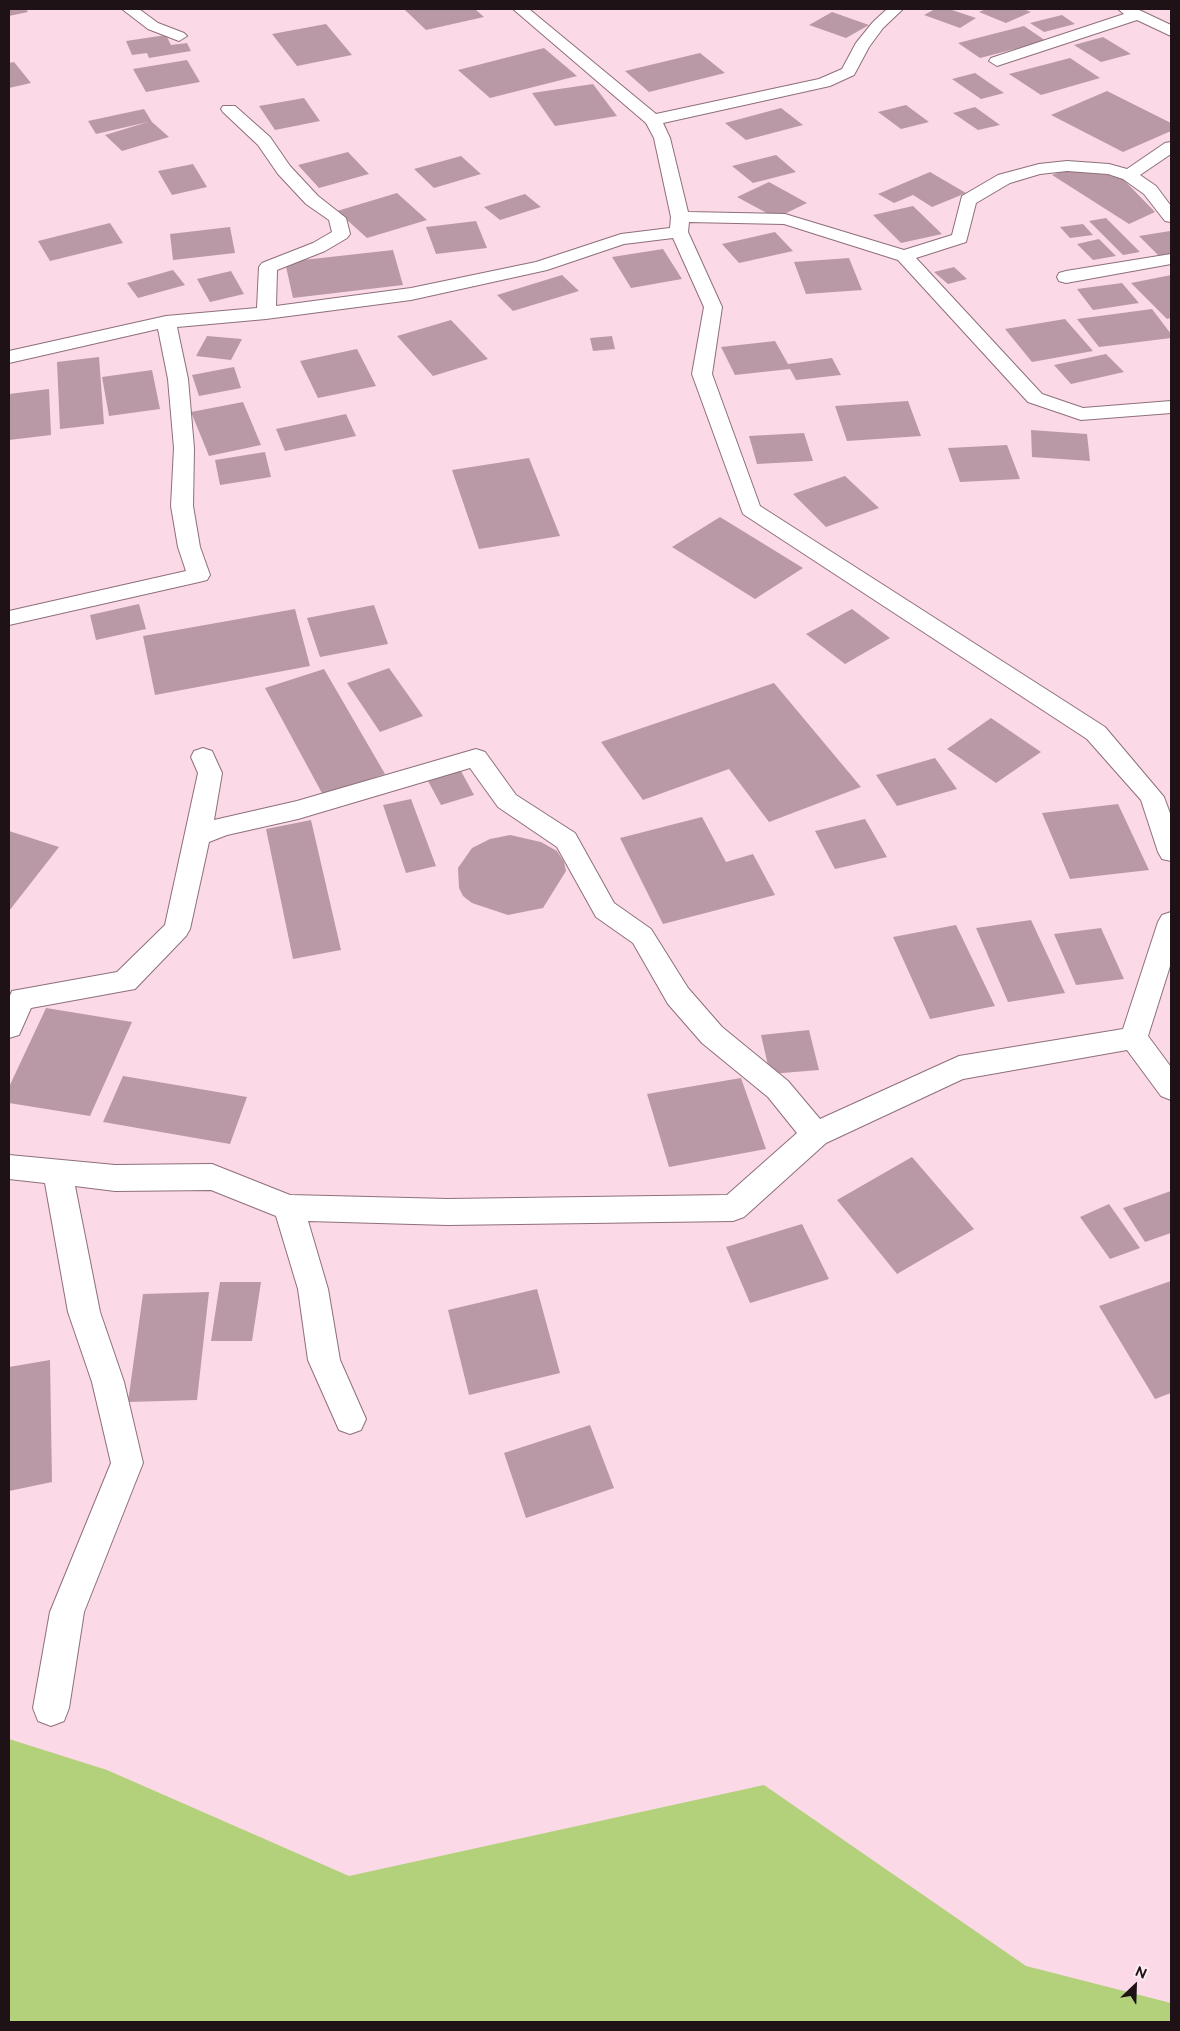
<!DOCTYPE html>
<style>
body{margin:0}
#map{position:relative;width:1180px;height:2031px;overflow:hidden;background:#fcd9e7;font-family:Raleway,sans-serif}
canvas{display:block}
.frame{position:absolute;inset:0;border:10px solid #1e1217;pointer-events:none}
.north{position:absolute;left:1110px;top:1961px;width:50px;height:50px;-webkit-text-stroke:4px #fbecf2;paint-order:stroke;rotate:24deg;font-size:14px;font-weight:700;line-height:20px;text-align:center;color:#1e1217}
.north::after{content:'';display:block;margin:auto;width:18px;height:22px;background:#1e1217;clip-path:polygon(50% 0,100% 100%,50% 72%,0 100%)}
</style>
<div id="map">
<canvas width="1180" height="2031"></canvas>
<div class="frame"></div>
<div class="north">N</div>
</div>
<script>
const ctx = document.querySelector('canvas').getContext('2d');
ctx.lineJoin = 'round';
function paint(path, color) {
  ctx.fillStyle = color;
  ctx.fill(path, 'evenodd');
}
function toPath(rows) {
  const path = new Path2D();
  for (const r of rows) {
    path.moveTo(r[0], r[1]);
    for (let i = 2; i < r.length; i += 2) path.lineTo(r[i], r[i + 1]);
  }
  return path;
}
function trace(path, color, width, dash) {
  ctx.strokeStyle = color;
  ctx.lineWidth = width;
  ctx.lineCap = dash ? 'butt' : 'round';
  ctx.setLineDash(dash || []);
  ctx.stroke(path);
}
paint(toPath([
 [9,1739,107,1770,349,1876,764,1785,1026,1966,1171,2003,1171,2022,9,2022]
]), '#b3d17b');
paint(toPath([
 [9,9,26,9,28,12,9,16],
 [410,9,475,9,484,17,426,30,405,10],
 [935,9,949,9,976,18,960,28,924,15],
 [986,9,1023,9,1031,12,1006,23,979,12],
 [832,12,869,25,846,38,809,25],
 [1062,15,1075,24,1044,32,1030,23],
 [326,24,352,55,297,66,272,34],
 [1024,26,1046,41,980,58,958,43],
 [166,35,171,45,187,43,191,51,149,58,147,53,132,55,126,41],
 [1103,37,1131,54,1101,62,1074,45],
 [544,48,577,76,490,98,458,70],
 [700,53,725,73,649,92,625,71],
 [1070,58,1100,78,1041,95,1009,74],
 [187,60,200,82,146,92,133,69],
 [14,62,31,83,9,88,9,63],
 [975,73,1004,93,981,99,952,79],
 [593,84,617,116,555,126,532,93],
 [1107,91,1171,123,1171,131,1123,152,1051,115],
 [304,98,320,121,275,130,259,106],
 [906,105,929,122,901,129,878,112],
 [975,107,1000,125,978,130,953,113],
 [781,108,803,125,746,140,725,123],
 [144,109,152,122,169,137,122,151,105,135,148,122,96,134,88,121],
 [348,152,369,174,319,188,298,165],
 [776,155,796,172,753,183,732,166],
 [461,156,481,174,434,188,414,169],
 [193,164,207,187,172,195,158,171],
 [1068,169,1121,177,1155,212,1129,224,1052,175],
 [930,172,966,193,932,207,913,195,894,203,878,194],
 [769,182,807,203,776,218,737,197],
 [397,193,427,220,367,238,337,211],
 [525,194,541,207,500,220,484,207],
 [913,206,942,234,901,243,873,215],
 [1106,218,1140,252,1123,255,1089,221],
 [476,221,487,248,436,254,426,227],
 [110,223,123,243,50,261,38,241],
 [1083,224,1093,235,1070,238,1060,227],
 [230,227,235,253,173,260,170,234],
 [1170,231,1171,254,1159,256,1139,236],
 [775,232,793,251,739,263,722,244],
 [1099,239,1116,256,1093,260,1077,244],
 [663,249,682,279,631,288,612,257],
 [393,250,403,285,293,298,285,262],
 [849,258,862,290,806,294,794,262],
 [954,267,967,279,948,284,934,272],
 [173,270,185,285,138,298,127,283],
 [231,271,244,294,210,302,197,279],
 [562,275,579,291,513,311,497,295],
 [1171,275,1171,318,1167,319,1131,283],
 [1122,283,1139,303,1093,310,1077,289],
 [1152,309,1171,334,1171,338,1099,347,1077,319],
 [1065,319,1093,351,1032,362,1005,329],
 [451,320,488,359,433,376,397,336],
 [207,336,242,339,231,360,196,356],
 [612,336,615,349,593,351,590,338],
 [775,341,788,364,832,358,841,375,796,380,790,369,735,375,721,347],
 [357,349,376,386,318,398,300,361],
 [1106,354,1124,372,1071,384,1054,365],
 [99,357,104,424,60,429,57,362],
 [234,367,241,388,199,396,192,375],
 [152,370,160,409,109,416,102,377],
 [49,389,51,435,9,440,9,394],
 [908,401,921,436,847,441,835,406],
 [243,402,261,445,209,456,191,412],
 [346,414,356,436,285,451,276,429],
 [1031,430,1087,434,1090,461,1032,457],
 [804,433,813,461,757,464,749,436],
 [1007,445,1020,479,960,482,948,448],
 [265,452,271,477,220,485,215,460],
 [529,458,560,536,479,549,452,470],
 [845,476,879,508,826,527,793,494],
 [720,517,803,568,755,599,672,547],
 [139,604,146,629,96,640,90,615],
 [374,605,388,644,320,657,307,618],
 [295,609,310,666,155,695,143,636],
 [852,609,890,638,845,664,806,634],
 [389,668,423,716,380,732,347,683],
 [324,669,385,774,323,795,265,688],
 [774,683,861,787,769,822,729,769,643,800,601,742],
 [991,718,1041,752,996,783,947,749],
 [935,758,957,789,897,806,876,775],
 [461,771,474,795,441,805,428,781],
 [411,799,436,866,406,873,383,805],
 [1118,804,1149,870,1070,879,1042,813],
 [702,817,726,862,753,854,775,895,663,924,620,838],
 [865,819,887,857,835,869,815,831],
 [311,820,341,950,293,959,266,829],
 [9,831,59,847,9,911],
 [510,835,541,842,557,851,564,862,566,871,543,908,508,915,472,903,463,896,459,888,458,868,472,848,490,839],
 [1031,920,1065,993,1008,1002,976,928],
 [956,925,995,1006,930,1019,893,937],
 [1101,928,1124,979,1076,985,1054,934],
 [46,1008,132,1022,90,1116,9,1103,9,1087],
 [809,1030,819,1070,770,1074,761,1035],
 [123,1076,247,1097,230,1144,103,1122],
 [741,1078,766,1149,669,1167,647,1094],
 [912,1157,974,1229,897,1274,837,1200],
 [1171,1191,1171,1233,1145,1242,1123,1208],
 [1109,1204,1140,1248,1110,1259,1080,1217],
 [802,1224,829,1279,750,1303,726,1247],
 [1171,1281,1171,1393,1155,1399,1099,1306],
 [220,1282,261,1282,252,1341,211,1341],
 [537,1289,560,1373,469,1395,448,1310],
 [209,1292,197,1400,128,1402,143,1294],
 [50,1360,52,1482,9,1491,9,1367],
 [590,1425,614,1488,526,1518,504,1453]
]), '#ba99a7');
const street = toPath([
 [122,9,139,9,158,23,184,33,187,36,179,41,148,29,122,9],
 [513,9,529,9,656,114,819,79,842,69,856,43,873,22,887,9,903,9,883,28,869,47,854,75,830,86,663,123,670,138,688,212,785,214,904,250,952,235,962,196,998,175,1039,164,1067,161,1109,164,1127,169,1165,143,1171,142,1171,154,1140,175,1156,186,1171,206,1171,222,1165,221,1144,194,1123,179,1108,174,1067,171,1040,174,1010,183,976,203,966,242,916,258,1042,394,1083,408,1171,401,1171,413,1081,420,1028,402,898,260,784,224,689,222,688,232,722,307,712,374,760,506,1105,727,1164,797,1171,816,1171,861,1162,859,1158,852,1141,800,1087,739,743,514,692,374,704,307,673,238,624,244,547,270,411,300,266,319,177,327,188,379,194,448,193,506,200,547,210,575,207,580,199,582,9,625,9,611,186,571,178,547,171,506,174,448,168,379,158,329,9,363,9,351,166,316,257,308,259,267,262,263,313,243,332,232,329,220,306,204,278,174,258,145,223,112,221,109,223,106,235,106,270,137,290,166,318,196,346,218,350,234,347,238,325,251,277,270,276,306,411,288,536,262,621,234,670,228,671,217,654,138,646,123,513,9],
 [1118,9,1137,9,1171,25,1171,36,1137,20,1003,64,997,66,989,61,991,58,1124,14,1118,9],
 [1171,254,1171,264,1066,283,1059,281,1057,277,1059,273,1066,271,1171,254],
 [203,748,212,751,222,773,214,820,297,801,476,749,485,752,516,795,575,833,614,903,651,929,688,988,722,1027,788,1081,820,1119,959,1056,1123,1029,1158,922,1162,915,1171,912,1171,963,1148,1036,1171,1067,1171,1100,1161,1096,1127,1050,963,1079,826,1143,744,1217,733,1221,448,1225,308,1221,328,1289,340,1360,366,1419,361,1430,350,1434,339,1430,308,1360,298,1289,276,1216,211,1190,115,1191,75,1186,100,1312,124,1382,143,1463,84,1612,69,1708,64,1721,51,1726,38,1721,33,1708,50,1612,111,1463,92,1382,68,1312,45,1183,9,1179,9,1155,115,1165,212,1164,290,1195,448,1199,727,1195,797,1133,768,1097,702,1043,668,1004,633,943,596,917,557,847,498,807,470,768,298,819,227,835,209,842,190,929,186,936,135,989,31,1008,19,1035,9,1038,9,998,12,991,117,972,165,925,198,773,191,757,194,751,203,748]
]);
trace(street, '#8e6f7c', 2);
paint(street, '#fff');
</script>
